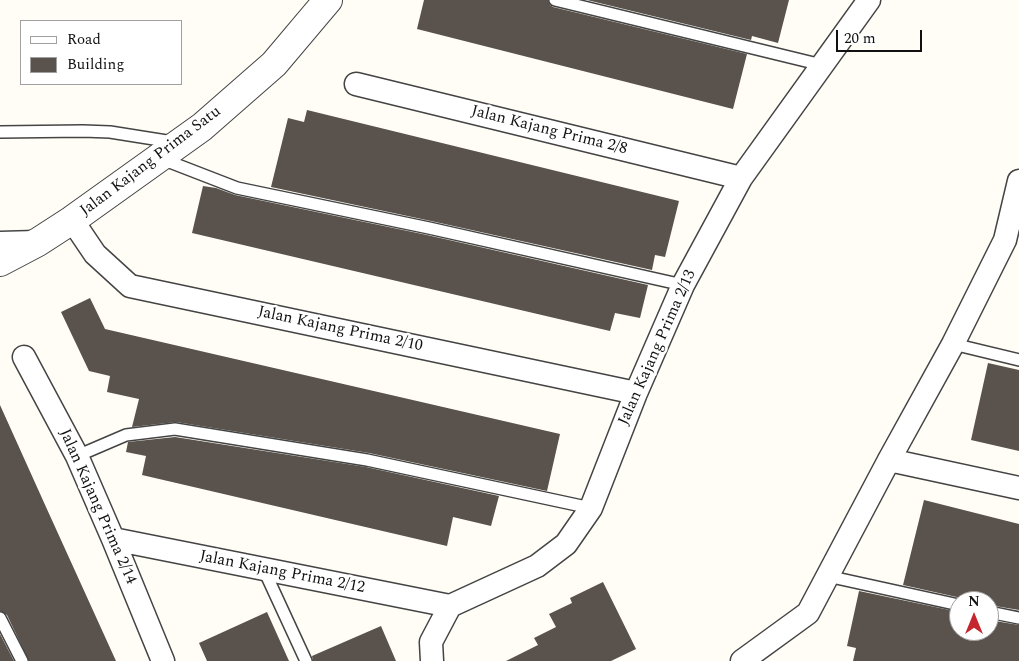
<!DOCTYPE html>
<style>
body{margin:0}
#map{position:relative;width:1019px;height:661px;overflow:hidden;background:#fffdf5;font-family:Spectral,serif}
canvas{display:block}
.legend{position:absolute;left:20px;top:20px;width:162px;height:65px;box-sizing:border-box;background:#fff;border:1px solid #a0a0a0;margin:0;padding:6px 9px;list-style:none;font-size:15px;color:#111}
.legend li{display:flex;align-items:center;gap:10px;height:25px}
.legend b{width:25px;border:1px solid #a0a0a0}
.north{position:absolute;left:949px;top:591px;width:50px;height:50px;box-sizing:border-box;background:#fff;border:1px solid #a0a0a0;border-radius:50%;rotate:0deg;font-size:14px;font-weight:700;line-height:20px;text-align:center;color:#111}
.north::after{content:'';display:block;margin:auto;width:18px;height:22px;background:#c4262e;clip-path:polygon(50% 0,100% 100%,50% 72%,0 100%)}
.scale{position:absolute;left:836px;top:30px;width:86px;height:22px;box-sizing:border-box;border:2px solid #111;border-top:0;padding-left:6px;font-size:15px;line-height:18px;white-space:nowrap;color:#111;-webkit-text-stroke:4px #fff;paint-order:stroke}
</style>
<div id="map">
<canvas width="1019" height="661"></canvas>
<ul class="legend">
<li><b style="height:6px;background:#fff"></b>Road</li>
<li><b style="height:14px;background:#5a524d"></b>Building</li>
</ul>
<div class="north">N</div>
<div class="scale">20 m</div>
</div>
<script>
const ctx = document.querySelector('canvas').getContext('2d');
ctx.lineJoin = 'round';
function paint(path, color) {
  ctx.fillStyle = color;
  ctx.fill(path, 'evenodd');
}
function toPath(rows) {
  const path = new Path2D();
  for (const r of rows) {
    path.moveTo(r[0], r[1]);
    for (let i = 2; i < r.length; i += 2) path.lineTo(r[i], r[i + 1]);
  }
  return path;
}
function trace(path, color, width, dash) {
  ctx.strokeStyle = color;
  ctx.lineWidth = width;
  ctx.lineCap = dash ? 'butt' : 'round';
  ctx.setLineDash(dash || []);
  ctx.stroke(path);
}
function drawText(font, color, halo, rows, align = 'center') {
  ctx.font = font + ' Spectral,serif';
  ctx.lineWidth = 5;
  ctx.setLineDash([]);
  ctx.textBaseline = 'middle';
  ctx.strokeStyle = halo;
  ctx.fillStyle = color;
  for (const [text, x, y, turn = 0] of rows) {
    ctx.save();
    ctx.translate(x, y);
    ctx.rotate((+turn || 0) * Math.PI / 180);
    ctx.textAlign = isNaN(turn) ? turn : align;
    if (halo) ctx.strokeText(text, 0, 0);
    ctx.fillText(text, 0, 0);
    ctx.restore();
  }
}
paint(toPath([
 [424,0,548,0,550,5,553,7,747,54,733,109,417,29],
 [587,0,789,0,778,43,752,36,751,40],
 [307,110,679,201,665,257,655,255,652,270,431,221,271,187,288,118,304,122],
 [203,186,216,188,235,195,427,235,648,285,640,318,615,313,610,331,192,233],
 [90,298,105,329,560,434,547,491,369,453,176,422,132,427,139,399,107,392,110,376,89,371,61,312],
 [988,363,1019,370,1019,451,971,440],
 [0,405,46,507,116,661,29,661,7,615,0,611],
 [175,437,366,467,499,496,491,526,453,517,447,546,142,475,146,456,126,452,128,442],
 [924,500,1019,524,1019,610,989,605,989,601,965,601,961,598,903,585],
 [603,582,636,649,611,661,506,661,538,645,534,638,556,627,549,614,572,603,570,598],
 [859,591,959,612,959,631,989,631,989,620,1019,625,1019,661,853,661,856,648,847,646],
 [267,612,289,661,207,661,199,643],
 [381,626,396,661,313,661,312,656],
 [0,634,14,661,0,661]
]), '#5a524d');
const service = toPath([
 [555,0,822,65],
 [0,132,83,131,110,132,173,142],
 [162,159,237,188,429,228,683,285],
 [953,344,1019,360],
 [77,456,126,435,175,429,367,460,591,508],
 [264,570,306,661],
 [827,576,959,605],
 [989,612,1019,618],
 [0,618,22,661]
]);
const minor = toPath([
 [356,84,741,178],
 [72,220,95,254,130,286,636,393],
 [0,243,36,242],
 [24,357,77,456,113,539,163,661],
 [889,460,1019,488],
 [113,539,450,606],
 [432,661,431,642,450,606,537,566,566,544,591,508,636,393,683,285,741,178,869,0],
 [742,661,808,613,889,460,953,344,1005,240,1019,181]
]);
const tertiary = toPath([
 [0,262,38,242,72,220,202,127,274,64,328,0]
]);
trace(service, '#444', 14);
trace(minor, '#444', 25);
trace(tertiary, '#444', 30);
trace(service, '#fff', 11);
trace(minor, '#fff', 22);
trace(tertiary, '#fff', 28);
drawText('16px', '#111', '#fff', [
 ["Jalan Kajang Prima 2/8",549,131,14],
 ["Jalan Kajang Prima Satu",151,162,-37],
 ["Jalan Kajang Prima 2/10",340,330,12],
 ["Jalan Kajang Prima 2/13",658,348,-66],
 ["Jalan Kajang Prima 2/14",97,507,66],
 ["Jalan Kajang Prima 2/12",282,573,11]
]);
</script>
